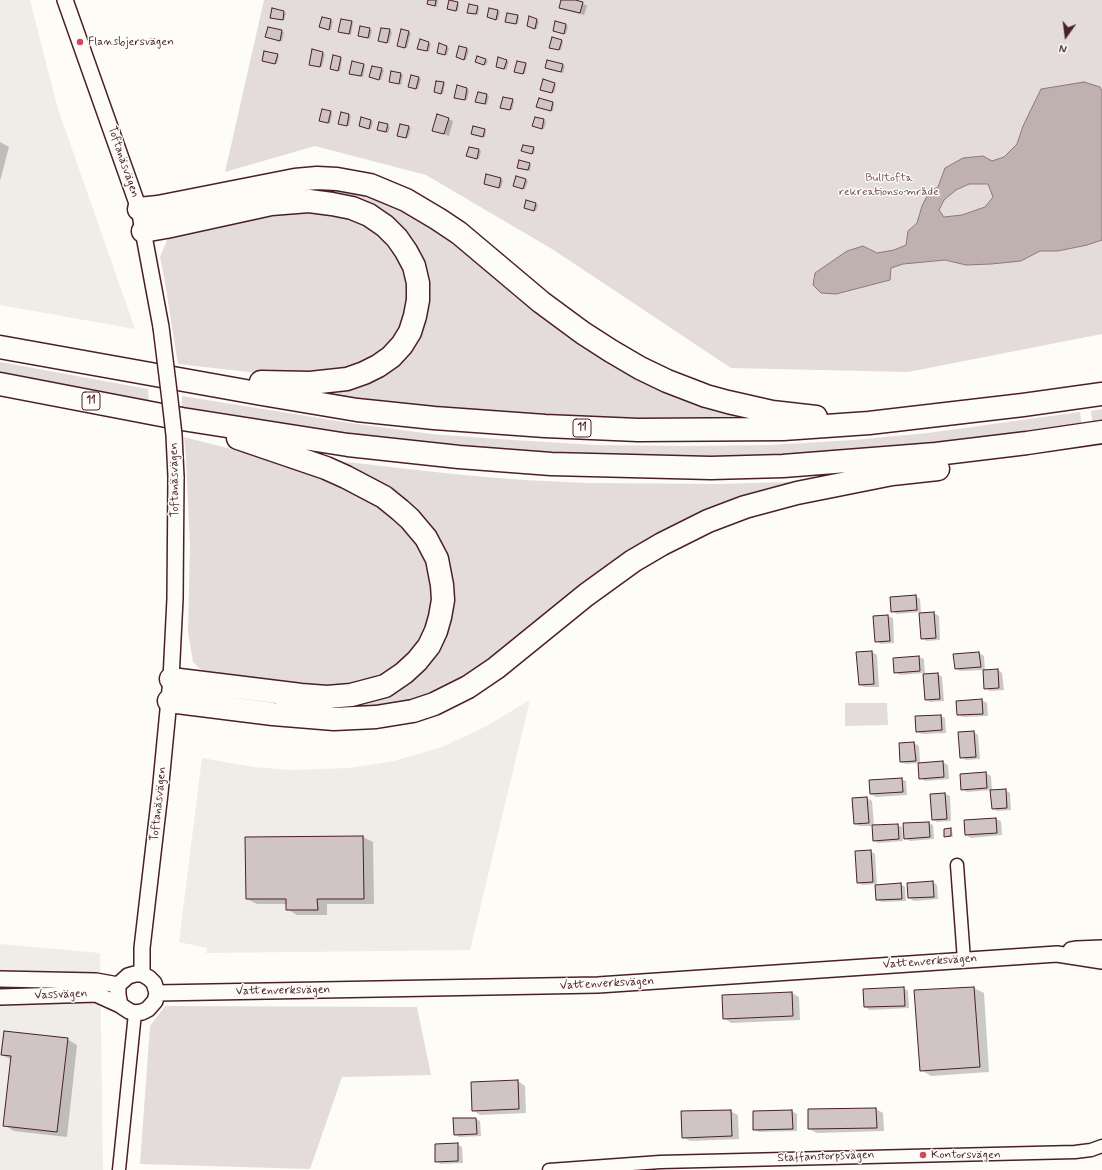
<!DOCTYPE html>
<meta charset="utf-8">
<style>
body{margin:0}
#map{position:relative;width:1102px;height:1170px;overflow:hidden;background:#fdfcf7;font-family:Mynerve,sans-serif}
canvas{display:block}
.north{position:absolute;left:1046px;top:16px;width:40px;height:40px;-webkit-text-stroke:3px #fdfcf7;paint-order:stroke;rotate:194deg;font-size:11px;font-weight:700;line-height:16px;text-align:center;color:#4a1f2b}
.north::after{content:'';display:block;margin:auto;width:14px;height:18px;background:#4a1f2b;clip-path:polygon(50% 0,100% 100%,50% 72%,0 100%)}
</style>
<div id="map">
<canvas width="1102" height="1170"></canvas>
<div class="north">N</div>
</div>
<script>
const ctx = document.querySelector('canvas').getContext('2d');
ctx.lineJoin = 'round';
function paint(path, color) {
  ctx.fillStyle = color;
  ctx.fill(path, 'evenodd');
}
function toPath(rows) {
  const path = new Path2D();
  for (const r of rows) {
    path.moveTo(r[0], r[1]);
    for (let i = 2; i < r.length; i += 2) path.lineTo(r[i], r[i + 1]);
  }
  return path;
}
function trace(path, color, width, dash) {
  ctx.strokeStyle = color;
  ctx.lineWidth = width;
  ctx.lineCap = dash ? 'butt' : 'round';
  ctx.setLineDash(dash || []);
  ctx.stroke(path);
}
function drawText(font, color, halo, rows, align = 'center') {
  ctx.font = font + ' Mynerve,sans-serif';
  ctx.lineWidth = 3;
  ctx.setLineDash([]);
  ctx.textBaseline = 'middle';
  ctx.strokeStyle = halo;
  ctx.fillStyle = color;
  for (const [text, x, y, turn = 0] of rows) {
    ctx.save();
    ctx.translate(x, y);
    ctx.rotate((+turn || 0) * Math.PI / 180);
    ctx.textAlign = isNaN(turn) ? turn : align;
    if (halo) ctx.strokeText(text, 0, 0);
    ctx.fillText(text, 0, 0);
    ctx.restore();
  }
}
paint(toPath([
 [0,0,30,0,57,106,135,329,0,305],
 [530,700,470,950,206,953,207,948,179,942,202,758,253,767,290,770,349,768,394,761,442,747,487,726],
 [0,944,100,953,103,1170,0,1170]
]), '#f0ece8');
paint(toPath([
 [264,0,1102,0,1102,334,908,372,731,368,552,249,426,175,315,146,225,172],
 [293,188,358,189,432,223,541,311,753,415,748,424,482,415,286,390,312,390,415,337,401,232,265,192],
 [305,210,356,219,384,237,402,262,410,291,405,317,392,343,355,368,276,375,178,364,165,283,160,257,167,240,176,233,279,212],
 [0,362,148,389,149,405,0,377],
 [182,396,350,423,431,434,513,440,595,445,686,446,770,445,853,440,928,433,1080,412,1082,427,928,448,683,461,426,447,182,411],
 [1102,409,1102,425,1093,427,1091,411],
 [184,437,262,457,326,479,349,489,382,508,415,538,430,570,433,609,426,630,414,652,390,673,334,689,208,675,200,669,193,662,188,632,190,546,186,458],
 [320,459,462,475,524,480,587,483,719,484,820,481,747,499,516,643,438,695,363,712,239,703,240,695,325,705,434,654,437,538],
 [845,703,887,703,888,725,845,726],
 [165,1006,417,1007,431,1075,342,1077,310,1169,140,1164,150,1026]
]), '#e3dcda');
const water = toPath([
 [1084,82,1100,87,1102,91,1102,240,1087,245,1058,251,1040,251,1021,261,991,264,966,265,945,260,903,264,891,268,890,280,836,294,821,293,813,285,815,273,847,251,863,246,877,253,894,250,906,245,908,231,917,223,922,206,929,192,938,187,945,168,963,158,983,156,992,161,1004,157,1017,144,1023,126,1041,89,1084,82],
 [969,184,988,184,993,197,985,207,962,215,944,217,939,210,944,200,956,190,969,184]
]);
paint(water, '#c0b1b1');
trace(water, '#91777b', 1);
paint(toPath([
 [429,0,438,0,437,7,428,4],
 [562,0,571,0,582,3,587,6,584,15,565,10,560,7],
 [457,3,459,4,458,11,450,9],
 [477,7,479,8,478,15,470,13],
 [273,9,286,13,284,20,273,18],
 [498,11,500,12,498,20,488,17],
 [517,16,519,17,518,24,508,22],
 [323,18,333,21,331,30,322,28],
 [530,18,539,21,537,29,528,26],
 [351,22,353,23,351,35,341,32],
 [556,22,568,26,566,34,554,31],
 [361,27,372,30,370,39,359,36],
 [268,28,284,32,282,41,266,37],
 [390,30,392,32,389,43,381,41],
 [409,32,411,33,407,48,398,46],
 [420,40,431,44,429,52,420,49],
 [561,41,563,42,561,50,552,48],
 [440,45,449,48,447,55,440,54],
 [459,47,469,50,466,60,459,58],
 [323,53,325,54,322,67,312,65],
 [277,55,279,56,277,64,265,61],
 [340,58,342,59,340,71,331,69],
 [486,60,488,61,486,65,476,62],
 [507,61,509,62,506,70,499,68],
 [548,62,565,66,563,73,546,68],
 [525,64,527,65,525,74,518,72],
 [363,65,365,66,363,77,352,75],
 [373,67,384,70,381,80,372,78],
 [392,72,403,75,401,85,392,82],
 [419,78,421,79,418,89,411,87],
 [443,83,445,84,443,94,437,93],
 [554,83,556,85,554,93,543,91],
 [458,87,469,90,467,100,458,98],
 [478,93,489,96,487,105,477,102],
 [512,100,514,101,512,110,503,108],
 [552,103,554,104,553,111,539,108],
 [331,112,332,114,330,124,320,121],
 [349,115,351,116,349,126,339,124],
 [535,118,546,121,544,129,533,126],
 [448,119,453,121,449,136,433,131],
 [371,121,373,122,371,129,360,126],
 [380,123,390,127,388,133,380,131],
 [409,127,411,128,408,138,399,135],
 [484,130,486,131,485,137,474,135],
 [0,142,9,147,0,181],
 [533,148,535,149,534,154,525,152],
 [479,150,481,151,479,159,468,156],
 [529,164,531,165,530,171,521,169],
 [487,175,503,180,501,188,487,185],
 [526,180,528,181,525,189,516,187],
 [536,204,538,205,536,211,527,209],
 [916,596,920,599,921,614,934,613,939,616,940,640,927,641,922,638,920,612,897,614,892,611],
 [888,616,893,618,894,643,881,644,876,641],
 [872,652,877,655,879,687,864,687,860,685],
 [979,653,984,656,985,671,998,670,1002,673,1004,690,990,691,985,688,984,670,960,671,955,668,954,655],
 [919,657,924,659,925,675,938,674,942,677,944,701,930,702,926,699,924,673,900,675,895,672],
 [982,700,987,703,988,716,963,717,958,715],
 [941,716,945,718,946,733,922,734,917,732],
 [974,732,978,735,980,759,966,760,961,757],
 [914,743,919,746,920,764,943,762,948,765,949,779,925,781,920,778,919,763,906,764,901,762],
 [986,773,991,776,992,791,1005,790,1010,793,1011,810,997,811,992,808,991,790,967,792,962,789],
 [901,779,906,781,907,795,876,797,871,794],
 [945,794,950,796,951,821,937,822,933,819],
 [867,798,872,801,874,826,897,825,902,827,903,841,878,843,874,840,873,826,859,826,855,824,853,799],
 [996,819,1001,821,1002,835,971,838,966,835,965,821],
 [929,823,933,825,934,839,910,841,905,838],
 [950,829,952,830,953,837,947,837,945,836],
 [363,837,373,842,374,904,327,904,327,915,297,915,287,909,287,904,257,904,247,899,246,838],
 [870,851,875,854,877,886,901,884,905,887,906,901,882,902,877,900,876,884,863,885,858,883],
 [933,882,937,885,938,899,914,901,909,898],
 [904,988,908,991,909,1008,870,1010,865,1007],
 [974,988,984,993,989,1072,931,1076,921,1070],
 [792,993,799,997,800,1020,731,1023,724,1018],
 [67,1039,77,1045,67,1137,14,1131,4,1125,12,1060,2,1055],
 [518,1081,525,1086,526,1113,480,1115,473,1110],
 [876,1109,883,1113,884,1131,817,1133,809,1129],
 [730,1111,738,1115,739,1139,690,1141,683,1137],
 [792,1111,797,1114,797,1131,759,1132,754,1129],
 [476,1119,480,1121,481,1136,459,1137,455,1134],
 [457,1144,462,1147,463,1163,441,1164,436,1161]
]), '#0003');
const building = toPath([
 [428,0,436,0,435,6,427,4,428,0],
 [449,0,458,2,456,11,447,9,449,0],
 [561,0,575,0,583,2,580,13,559,8,561,0],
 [469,4,478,6,476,14,467,13,469,4],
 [272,8,284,11,283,20,270,18,272,8],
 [489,8,498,10,496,20,487,17,489,8],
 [507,13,518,15,516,24,505,22,507,13],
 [529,16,537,19,535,29,527,26,529,16],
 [322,17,331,19,329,30,319,27,322,17],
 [341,19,352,21,349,34,338,32,341,19],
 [555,21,566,24,564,34,553,31,555,21],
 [360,26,370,28,368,38,358,36,360,26],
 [268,27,282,30,280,41,265,37,268,27],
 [381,28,390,29,387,43,378,41,381,28],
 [401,29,409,31,405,48,397,46,401,29],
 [552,37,562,40,559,50,549,48,552,37],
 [420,39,429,42,427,51,417,49,420,39],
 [439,43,447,46,445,55,437,53,439,43],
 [459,46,467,48,464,60,456,57,459,46],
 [312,49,323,52,320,67,309,65,312,49],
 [264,51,278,54,275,64,262,61,264,51],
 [333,55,341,57,338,71,330,69,333,55],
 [477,56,486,59,484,65,475,62,477,56],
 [498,57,507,60,504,69,496,67,498,57],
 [547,60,563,64,561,72,545,68,547,60],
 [352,61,364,64,361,76,349,74,352,61],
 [517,61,526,63,523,74,514,72,517,61],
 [372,66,382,68,379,80,369,77,372,66],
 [391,71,401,73,399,84,389,82,391,71],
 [411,75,419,77,416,89,408,87,411,75],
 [543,79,555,83,552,93,540,90,543,79],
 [436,81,444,82,441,94,434,92,436,81],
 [457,85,467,88,465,100,454,98,457,85],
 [478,92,487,94,485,104,475,102,478,92],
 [503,97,513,99,510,110,500,108,503,97],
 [539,98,553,102,551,111,536,107,539,98],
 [322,109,331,111,328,123,319,121,322,109],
 [341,112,349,114,347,126,338,124,341,112],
 [437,114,449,118,444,134,432,131,437,114],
 [361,117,371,120,369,129,359,126,361,117],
 [535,117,544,119,542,129,532,126,535,117],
 [379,122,388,124,386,132,377,130,379,122],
 [400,124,409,126,406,138,397,136,400,124],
 [473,126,485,129,483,137,471,134,473,126],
 [523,145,534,147,532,154,521,151,523,145],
 [469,147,479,149,477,159,466,156,469,147],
 [519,160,530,163,528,170,517,168,519,160],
 [486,174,501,178,499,188,484,184,486,174],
 [516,176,526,179,523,189,513,186,516,176],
 [526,200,536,203,534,211,524,208,526,200],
 [916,595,917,610,891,612,890,597,916,595],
 [934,612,936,638,921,639,919,613,934,612],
 [888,615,890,641,875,642,873,616,888,615],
 [872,651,874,684,859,685,856,652,872,651],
 [979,652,981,667,955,669,953,654,979,652],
 [919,656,920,671,894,673,893,658,919,656],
 [998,669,999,688,984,689,983,670,998,669],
 [938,673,940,699,925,700,923,674,938,673],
 [982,699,983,714,957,715,956,701,982,699],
 [941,715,942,730,916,732,915,716,941,715],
 [974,731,976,757,960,758,958,732,974,731],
 [914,742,916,761,900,762,899,743,914,742],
 [943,761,944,777,919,779,918,763,943,761],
 [986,772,987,788,961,790,960,774,986,772],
 [902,778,903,792,870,794,869,780,902,778],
 [1006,789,1007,808,992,809,990,790,1006,789],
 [945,793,947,819,932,820,930,794,945,793],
 [867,797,869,823,854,824,852,798,867,797],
 [996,818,997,833,965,835,964,820,996,818],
 [929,822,930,837,904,839,903,823,929,822],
 [898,824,899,839,873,841,872,825,898,824],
 [951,828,951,836,944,837,944,829,951,828],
 [363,836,364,899,317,899,318,910,286,910,286,899,246,899,245,837,363,836],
 [871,850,873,882,857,883,855,851,871,850],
 [933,881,934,897,908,898,907,883,933,881],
 [901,883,902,899,876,900,875,885,901,883],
 [904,987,905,1006,864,1007,863,989,904,987],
 [974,987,980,1067,920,1071,914,990,974,987],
 [792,992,793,1016,723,1019,722,995,792,992],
 [4,1031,68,1038,57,1132,3,1126,11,1056,1,1055,4,1031],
 [518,1080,519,1109,472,1111,471,1082,518,1080],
 [876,1108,877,1128,808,1129,808,1109,876,1108],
 [731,1110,732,1136,682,1138,681,1111,731,1110],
 [792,1110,793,1129,753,1130,753,1111,792,1110],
 [453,1118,476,1118,477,1134,454,1135,453,1118],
 [458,1143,458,1161,435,1162,435,1144,458,1143]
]);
paint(building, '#d0c5c4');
trace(building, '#4a1f2b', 1);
const minor = toPath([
 [957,865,964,960],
 [119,1170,135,1013],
 [549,1170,660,1162,1075,1152,1091,1150,1102,1146]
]);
const tertiary = toPath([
 [65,0,139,209,161,327],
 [1071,950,1077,949,1102,948],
 [142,974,142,948,160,793,171,679,175,599,176,477],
 [0,979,96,981,118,985],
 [157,993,598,985,1057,954,1102,961],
 [0,997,96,994,120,1005,129,1011,135,1013,142,1012,148,1009,155,1001,157,993,154,983,149,978,142,974,135,974,128,976,118,985,118,995,120,1005]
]);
const motorway = toPath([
 [139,209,158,207,295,180,317,178,337,179,370,185,406,200,438,219,459,233,541,302,583,333,611,351,640,368,667,381,706,396,728,402,772,412,816,417],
 [143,231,166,227,271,204,309,201,332,204,352,208,369,215,385,226,397,238,406,251,414,266,418,283,418,300,415,316,410,332,402,345,391,357,378,366,364,373,347,379,310,383,261,382],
 [0,347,262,394,357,410,434,418,545,426,638,430,783,429,869,423,1023,405,1102,394],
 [0,384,182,419,348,445,459,457,551,464,711,468,783,466,936,454,1027,443,1102,432],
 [171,679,301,695,327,697,351,695,385,686,404,673,417,661,429,646,436,631,440,617,443,600,442,585,437,559,426,538,410,519,400,510,384,497,346,477,326,468,238,438],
 [169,701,273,714,334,719,376,717,413,711,434,704,468,687,496,668,586,595,633,561,662,544,708,521,745,507,797,493,892,474,938,469]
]);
trace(minor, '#4a1f2b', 15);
trace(tertiary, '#4a1f2b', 18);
trace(motorway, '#4a1f2b', 25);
trace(minor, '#fdfcf7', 12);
trace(tertiary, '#fdfcf7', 15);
trace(motorway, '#fdfcf7', 22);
const tertiaryBridge = toPath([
 [161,327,170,400,174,435,176,477]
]);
trace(tertiaryBridge, '#4a1f2b', 18, []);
trace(tertiaryBridge, '#fdfcf7', 15);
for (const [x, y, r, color] of [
 [80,42,4,"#d1495b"],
 [923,1155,4,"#d1495b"]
]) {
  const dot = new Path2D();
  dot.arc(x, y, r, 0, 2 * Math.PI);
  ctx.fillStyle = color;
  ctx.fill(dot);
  trace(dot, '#fdfcf7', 1.5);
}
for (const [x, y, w] of [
 [91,401,18],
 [582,428,18]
]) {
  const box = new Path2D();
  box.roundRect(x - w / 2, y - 9, w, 18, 3);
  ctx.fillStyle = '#fdfcf7';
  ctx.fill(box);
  trace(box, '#4a1f2b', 1);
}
drawText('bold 11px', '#4a1f2b', null, [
 ["11",91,401],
 ["11",582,428]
]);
drawText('12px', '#4a1f2b', '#fdfcf7', [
 ["Flansbjersvägen",88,42],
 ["Kontorsvägen",931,1155]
], 'left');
drawText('12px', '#4a1f2b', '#fdfcf7', [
 ["Toftanäsvägen",123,162,71],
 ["Toftanäsvägen",175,480,-91],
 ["Toftanäsvägen",159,804,-84],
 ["Vattenverksvägen",930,962,-4],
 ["Vattenverksvägen",607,984,-3],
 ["Vattenverksvägen",283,991,-1],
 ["Vassvägen",61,995,-2],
 ["Staffanstorpsvägen",826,1157,-2]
]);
drawText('12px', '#704e57', '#fdfcf7', [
 ["Bulltofta",889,178],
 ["rekreationsområde",889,192]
]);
</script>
